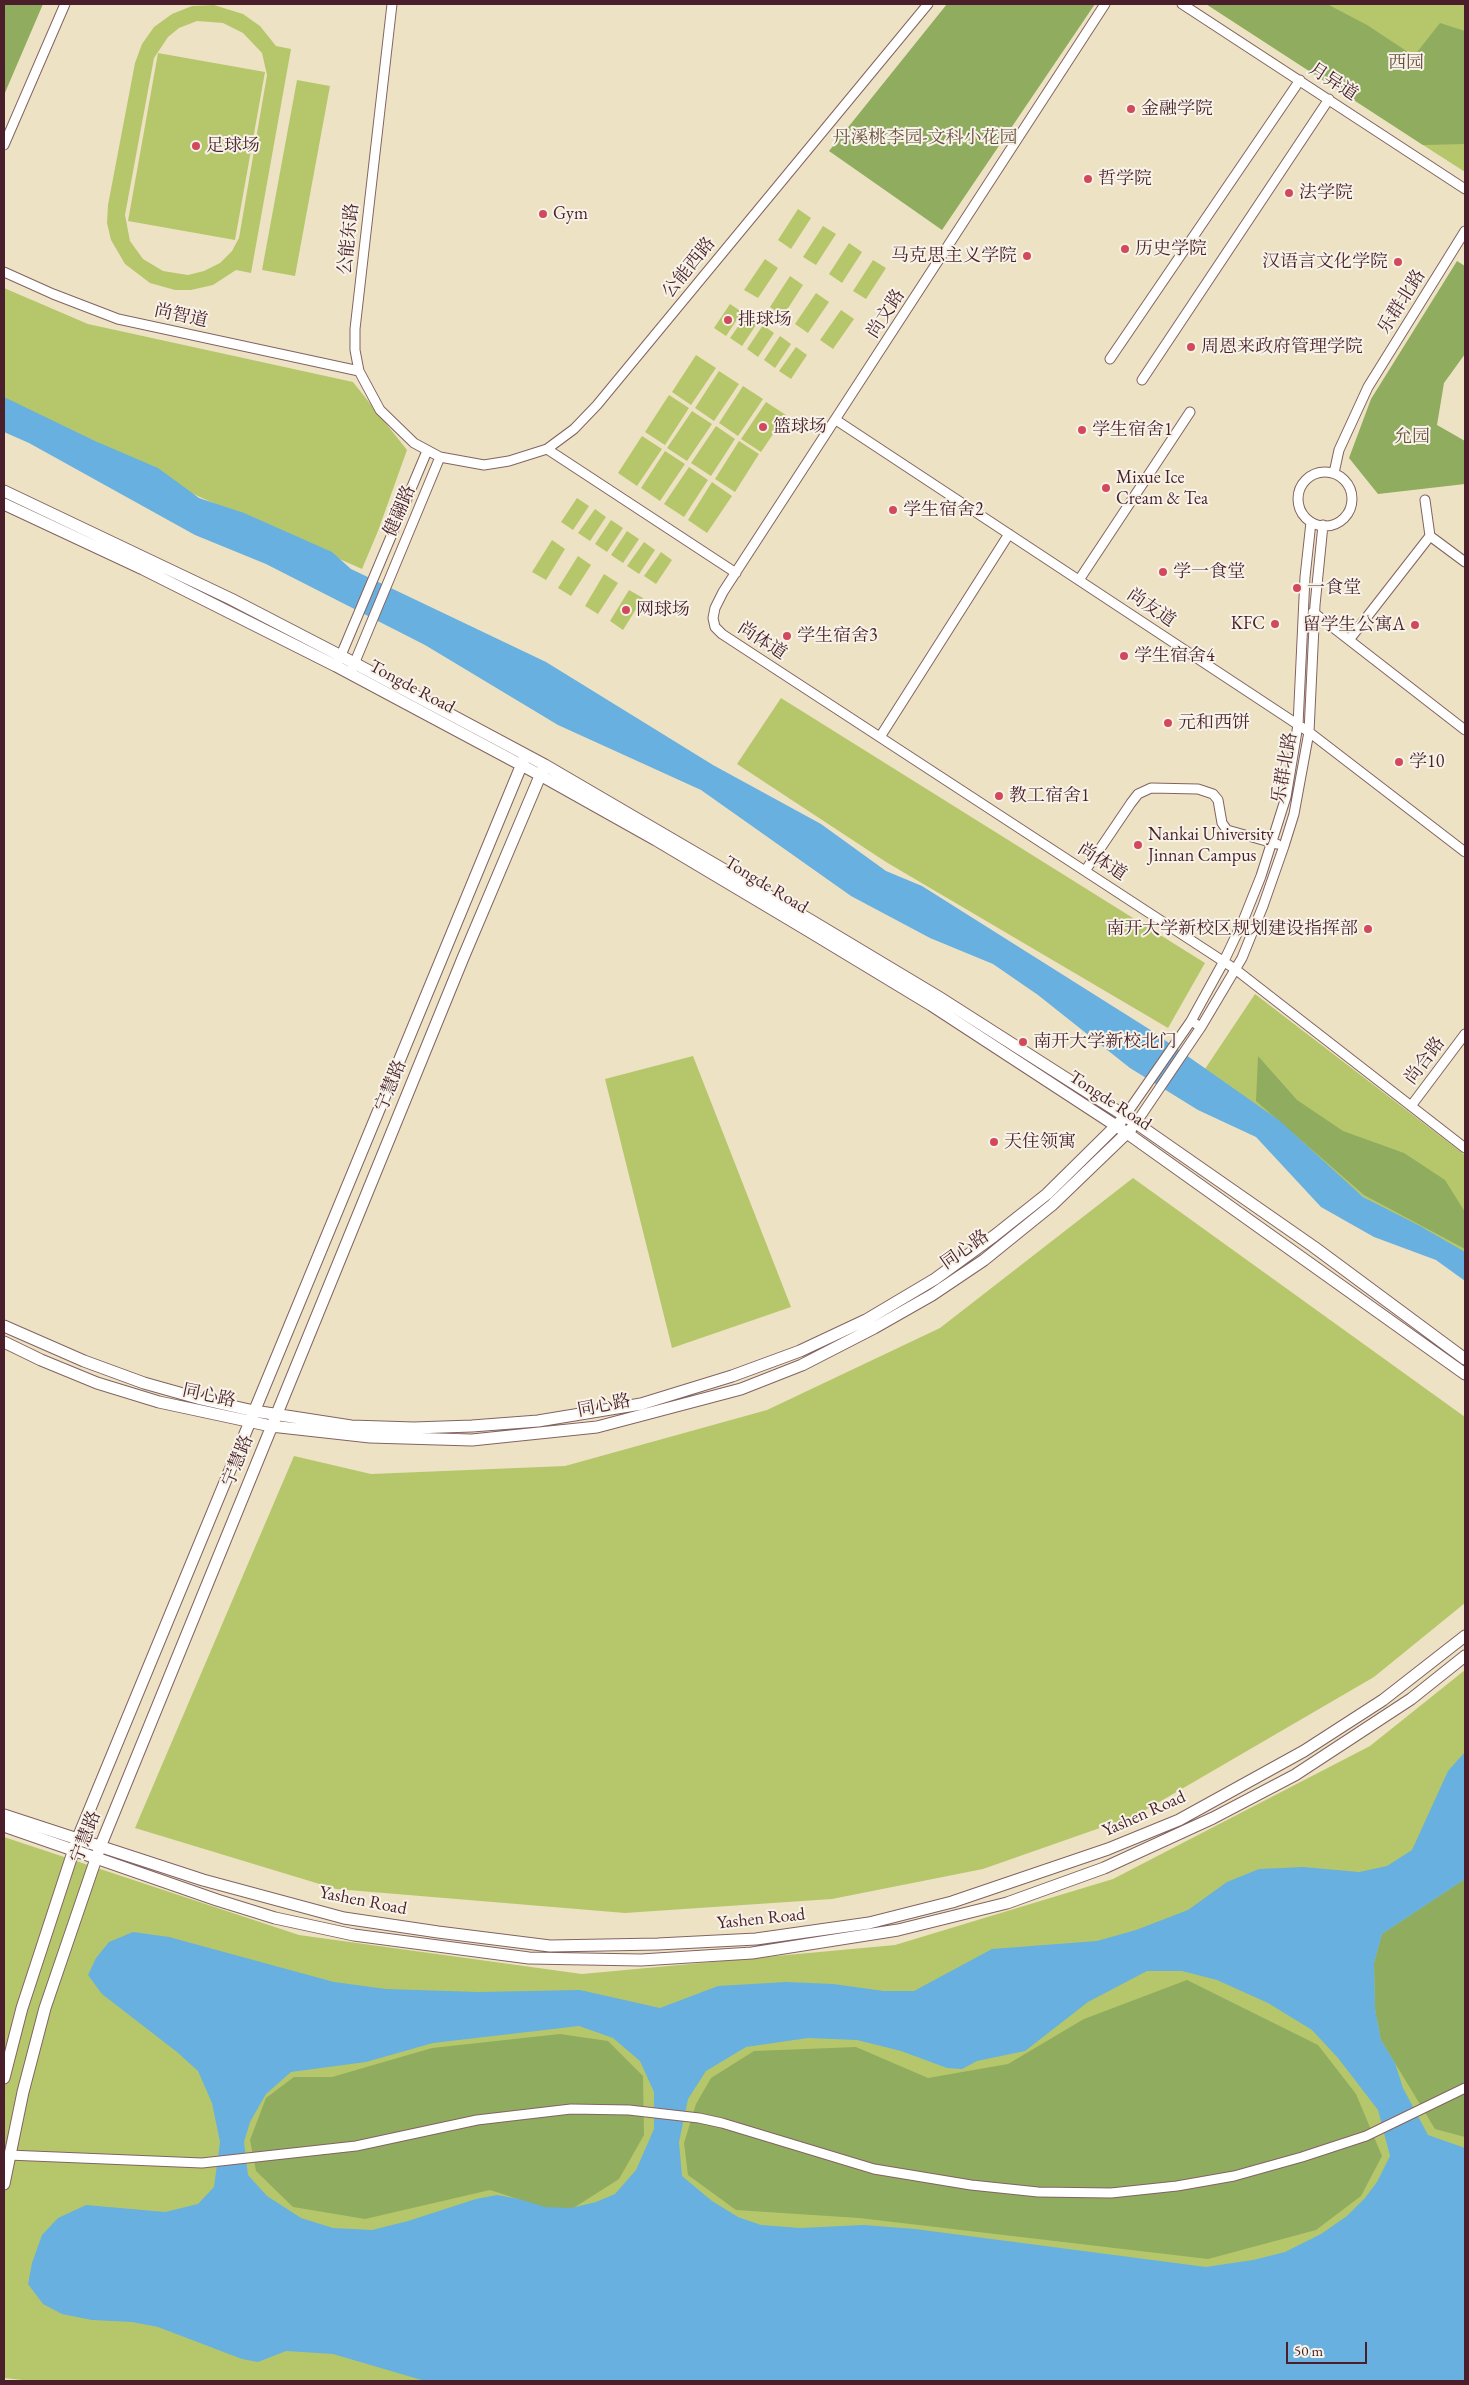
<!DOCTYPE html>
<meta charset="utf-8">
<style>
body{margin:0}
#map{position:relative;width:1469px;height:2385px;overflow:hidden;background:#eee2c4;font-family:"EB Garamond",serif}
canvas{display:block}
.frame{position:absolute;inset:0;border:5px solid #4a1f2b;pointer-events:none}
.scale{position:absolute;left:1286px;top:2342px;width:81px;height:22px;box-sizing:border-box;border:2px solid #4a1f2b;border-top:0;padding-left:6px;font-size:15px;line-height:18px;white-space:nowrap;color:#4a1f2b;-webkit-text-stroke:4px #f7f3e8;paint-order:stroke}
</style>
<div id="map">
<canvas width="1469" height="2385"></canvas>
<div class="frame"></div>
<div class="scale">50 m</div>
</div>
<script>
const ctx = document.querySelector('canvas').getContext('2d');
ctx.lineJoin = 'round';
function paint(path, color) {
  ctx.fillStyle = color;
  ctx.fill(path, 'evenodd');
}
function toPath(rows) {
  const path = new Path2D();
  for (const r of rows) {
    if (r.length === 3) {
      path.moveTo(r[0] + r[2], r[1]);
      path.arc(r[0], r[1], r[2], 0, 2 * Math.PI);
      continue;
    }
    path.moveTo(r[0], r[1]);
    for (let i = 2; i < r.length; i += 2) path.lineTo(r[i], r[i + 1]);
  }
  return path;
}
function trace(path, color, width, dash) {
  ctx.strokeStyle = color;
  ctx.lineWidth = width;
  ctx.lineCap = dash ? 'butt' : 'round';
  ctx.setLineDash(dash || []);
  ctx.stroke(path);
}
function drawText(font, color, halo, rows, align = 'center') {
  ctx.font = font + ' "EB Garamond","Noto Serif SC",serif';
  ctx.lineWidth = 4;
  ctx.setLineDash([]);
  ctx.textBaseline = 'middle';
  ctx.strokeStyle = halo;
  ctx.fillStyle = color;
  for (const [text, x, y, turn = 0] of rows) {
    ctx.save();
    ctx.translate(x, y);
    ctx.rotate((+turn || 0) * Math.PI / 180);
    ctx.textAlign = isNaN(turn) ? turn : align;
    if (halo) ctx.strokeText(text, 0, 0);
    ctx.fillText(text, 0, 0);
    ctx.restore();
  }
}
paint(toPath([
 [1206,4,1465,4,1465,172,1423,145],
 [214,5,243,14,260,26,276,46,291,49,251,273,236,270,213,285,191,290,175,290,150,283,125,264,111,240,107,223,108,205,135,63,142,44,154,27,172,14,192,6],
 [197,21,223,23,243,33,262,53,267,75,239,238,232,251,220,263,204,271,188,275,163,271,143,259,130,241,125,215,154,58,168,37,179,28],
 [158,53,265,72,235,240,128,221],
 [297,80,330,86,295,276,262,270],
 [798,209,811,218,791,249,778,240],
 [823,226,836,234,816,265,803,257],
 [849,243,862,252,842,283,829,274],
 [765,259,778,268,758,298,744,290],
 [873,260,886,268,866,299,853,291],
 [790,276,803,285,783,316,770,307],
 [4,288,88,324,353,382,407,450,378,531,362,569,4,410],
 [816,293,829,302,808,333,795,324],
 [730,304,742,312,726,336,714,328],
 [841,310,854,319,833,349,820,340],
 [747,314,758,322,742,346,730,338],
 [763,325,774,333,758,357,747,349],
 [780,336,791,344,775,368,764,360],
 [796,347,807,355,791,379,779,371],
 [696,355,716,368,691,405,672,392],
 [719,371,739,384,714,421,695,408],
 [743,386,763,399,738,436,719,423],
 [669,395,689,408,665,445,645,432],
 [766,402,786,415,761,452,741,439],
 [692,411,712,424,687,461,667,448],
 [716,426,735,439,711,476,691,463],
 [642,436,662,449,637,486,618,473],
 [739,441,759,454,735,492,715,479],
 [665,451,685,464,660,501,641,488],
 [689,467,708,480,684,517,664,504],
 [712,482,732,496,707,533,688,520],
 [577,498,589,506,573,530,561,522],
 [595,509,606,517,590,541,578,533],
 [611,520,623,528,607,552,595,544],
 [627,531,639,539,623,563,611,555],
 [552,540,565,549,546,580,532,572],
 [644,542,655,550,639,574,627,566],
 [661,552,672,560,656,584,644,576],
 [578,556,591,565,571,596,558,588],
 [604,574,618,583,598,614,585,606],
 [629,590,643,598,623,630,610,621],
 [781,698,1205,963,1168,1028,886,862,737,764],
 [1255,994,1465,1155,1465,1255,1363,1197,1205,1069],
 [693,1056,791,1307,672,1348,605,1079],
 [1133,1178,1465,1417,1465,1603,1374,1677,1137,1815,983,1869,832,1899,625,1913,336,1889,135,1828,294,1456,371,1474,565,1466,767,1410,940,1328],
 [1465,1670,1465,2381,32,2381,4,2378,4,1837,299,1935,582,1974,895,1945,1113,1879,1370,1746]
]), '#b6c76b');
paint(toPath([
 [4,4,43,4,4,95],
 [947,4,1095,4,942,230,829,151],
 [1206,4,1327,4,1367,25,1414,56,1440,23,1465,31,1465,144,1423,145],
 [1457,261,1465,266,1465,354,1444,383,1437,425,1465,441,1465,484,1378,494,1349,458,1371,399],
 [1258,1056,1297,1100,1343,1131,1404,1153,1445,1180,1465,1212,1465,1249,1364,1195,1256,1101],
 [1465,1879,1465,2137,1435,2129,1381,2040,1375,2009,1374,1963,1382,1934],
 [1187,1980,1318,2045,1356,2094,1382,2156,1361,2196,1316,2230,1208,2259,859,2218,736,2210,688,2175,684,2143,696,2104,711,2078,754,2051,856,2047,928,2078,1008,2064,1084,2019],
 [560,2034,608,2041,643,2076,644,2135,619,2179,564,2214,490,2190,365,2219,293,2207,256,2171,250,2140,266,2098,294,2077,332,2077,432,2048]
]), '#90ac5f');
paint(toPath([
 [4,397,95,441,158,468,199,498,244,513,332,552,351,569,546,662,713,765,821,824,886,871,922,886,1149,1029,1280,1121,1363,1197,1420,1226,1465,1252,1465,1281,1436,1260,1374,1237,1321,1207,1256,1137,1198,1110,1130,1068,1038,995,993,964,930,938,851,896,701,790,558,725,425,645,266,564,195,535,29,443,4,432],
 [1465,1752,1465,1879,1382,1934,1374,1963,1375,2009,1381,2040,1395,2063,1403,2088,1428,2135,1465,2148,1465,2381,425,2381,333,2354,286,2351,258,2362,242,2359,158,2327,132,2322,92,2320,62,2314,43,2304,28,2284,32,2263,42,2235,58,2218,86,2205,165,2212,198,2204,214,2187,220,2142,212,2103,198,2071,177,2052,102,1994,88,1975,96,1958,109,1942,133,1932,169,1937,334,1982,386,1989,478,1992,580,1990,660,2008,718,1986,786,1982,833,1984,884,1991,914,1991,992,1949,1097,1941,1136,1930,1188,1910,1227,1882,1259,1869,1303,1867,1359,1872,1387,1866,1412,1850,1448,1771],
 [1147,1971,1182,1971,1217,1980,1268,2003,1312,2030,1338,2058,1378,2110,1390,2156,1377,2182,1365,2198,1347,2216,1321,2234,1285,2252,1253,2260,1206,2267,915,2229,864,2225,800,2228,761,2225,738,2217,712,2201,682,2176,679,2142,688,2099,706,2071,746,2047,808,2038,857,2040,901,2051,947,2068,962,2069,977,2061,1025,2051,1088,2002],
 [579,2026,613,2038,640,2061,654,2092,654,2129,636,2170,615,2194,596,2202,571,2208,545,2207,519,2199,497,2195,476,2199,408,2221,372,2230,333,2228,301,2218,267,2196,248,2175,244,2142,250,2122,266,2094,291,2072,366,2062,433,2043]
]), '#67b0df');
const street = toPath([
 [392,4,355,329,355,350,359,371,380,410,414,443,440,457,484,465,509,461,547,449,574,429,597,405,928,4],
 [1105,4,723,592,715,608,713,618,715,627,722,634,1235,969,1465,1148],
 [1182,4,1465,189],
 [4,145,65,4],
 [4,272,53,294,118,319,359,371],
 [1110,359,1300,80],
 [1142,380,1329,99],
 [836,420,1309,732,1465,852],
 [547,449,736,573],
 [1325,499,27],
 [1334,473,1339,450,1368,387,1465,231],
 [1430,536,1465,562],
 [1079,580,1190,412],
 [1313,612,1465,730],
 [1349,640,1430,536,1425,500],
 [339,660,427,451],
 [352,669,440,457],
 [880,737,1009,534],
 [1085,871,1131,803,1138,794,1151,788,1198,789,1213,794,1218,800,1222,823,1227,830,1277,844],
 [1201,1027,1191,1021,1224,961,1243,921,1261,876,1286,797,1298,725,1305,577,1311,522],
 [1411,1106,1465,1034],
 [1125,1116,1191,1021],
 [1136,1123,1201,1027,1242,958,1263,906,1284,846,1294,814,1309,732,1315,605,1323,525],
 [8,2155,202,2163,356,2146,477,2120,571,2109,629,2110,699,2118,722,2123,874,2169,971,2185,1038,2192,1111,2193,1177,2186,1234,2176,1302,2157,1366,2136,1465,2088]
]);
const secondary = toPath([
 [4,491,231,599,341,656,545,765,812,921,937,996,1136,1123,1314,1247,1465,1359],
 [4,504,143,569,336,666,540,775,656,840,807,930,931,1005,1127,1133,1465,1374],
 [4,1326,84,1361,144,1383,201,1399,254,1411,351,1426,414,1428,472,1426,538,1421,641,1404,732,1376,800,1351,866,1320,935,1279,994,1236,1047,1194,1121,1121],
 [4,1342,41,1360,97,1383,159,1402,271,1426,370,1437,472,1440,597,1427,741,1389,802,1365,874,1328,932,1295,984,1260,1052,1205,1131,1129],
 [4,1815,203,1880,344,1918,438,1932,550,1946,658,1944,756,1939,869,1923,952,1902,1108,1849,1179,1820,1304,1751,1383,1700,1465,1636],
 [4,1826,217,1900,275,1918,354,1935,529,1958,641,1960,752,1953,898,1930,1007,1903,1104,1868,1213,1818,1295,1775,1411,1699,1465,1656],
 [4,2078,22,2008,77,1840,524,759],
 [4,2184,23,2092,45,2008,100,1847,463,958,543,769]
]);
trace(street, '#836361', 11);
trace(secondary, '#836361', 13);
trace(street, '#fff', 9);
trace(secondary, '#fff', 11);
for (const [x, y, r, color] of [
 [1131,109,5,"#d1495b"],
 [196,146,5,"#d1495b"],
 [1088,179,5,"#d1495b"],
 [1289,193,5,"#d1495b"],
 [543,214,5,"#d1495b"],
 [1125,249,5,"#d1495b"],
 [1027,256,5,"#d1495b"],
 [1398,262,5,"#d1495b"],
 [728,320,5,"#d1495b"],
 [1191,347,5,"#d1495b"],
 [763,427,5,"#d1495b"],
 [1082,430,5,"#d1495b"],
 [1106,488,5,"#d1495b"],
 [893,510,5,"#d1495b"],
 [1163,572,5,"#d1495b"],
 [1297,588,5,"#d1495b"],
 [626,610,5,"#d1495b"],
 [1275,624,5,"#d1495b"],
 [1415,625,5,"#d1495b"],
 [787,636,5,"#d1495b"],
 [1124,656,5,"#d1495b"],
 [1168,723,5,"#d1495b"],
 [1399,762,5,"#d1495b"],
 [999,796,5,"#d1495b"],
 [1138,845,5,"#d1495b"],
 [1368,929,5,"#d1495b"],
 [1023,1042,5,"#d1495b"],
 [994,1142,5,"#d1495b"]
]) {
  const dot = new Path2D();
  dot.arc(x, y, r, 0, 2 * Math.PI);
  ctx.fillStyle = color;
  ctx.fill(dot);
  trace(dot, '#f7f3e8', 2);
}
drawText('18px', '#6a513e', '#f7f3e8', [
 ["西园",1406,63],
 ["丹溪桃李园-文科小花园",925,138],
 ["允园",1412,437]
]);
drawText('18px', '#4a1f2b', '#f7f3e8', [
 ["月异道",1333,82,33],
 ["公能东路",349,239,-84],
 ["公能西路",689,268,-51],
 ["乐群北路",1402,302,-58],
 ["尚文路",886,314,-57],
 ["尚智道",181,316,12],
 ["健翮路",400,511,-67],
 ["尚友道",1151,608,34],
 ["尚体道",762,641,33],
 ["Tongde Road",412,687,28],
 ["乐群北路",1285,768,-80],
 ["尚体道",1102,862,33],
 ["Tongde Road",766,885,31],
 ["尚合路",1425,1061,-53],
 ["宁慧路",391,1086,-68],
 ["Tongde Road",1110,1101,33],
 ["同心路",965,1250,-35],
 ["同心路",209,1396,12],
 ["同心路",604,1406,-11],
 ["宁慧路",238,1461,-68],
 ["Yashen Road",1144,1814,-24],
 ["宁慧路",86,1837,-69],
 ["Yashen Road",363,1901,11],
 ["Yashen Road",761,1919,-6]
]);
drawText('18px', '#4a1f2b', '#f7f3e8', [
 ["金融学院",1141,109],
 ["足球场",206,146],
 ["哲学院",1098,179],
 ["法学院",1299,193],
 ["Gym",553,214],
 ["历史学院",1135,249],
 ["马克思主义学院",1017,256,"right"],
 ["汉语言文化学院",1388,262,"right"],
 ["排球场",738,320],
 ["周恩来政府管理学院",1201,347],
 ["篮球场",773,427],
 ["学生宿舍1",1092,430],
 ["Mixue Ice",1116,478],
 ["Cream & Tea",1116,499],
 ["学生宿舍2",903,510],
 ["学一食堂",1173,572],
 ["一食堂",1307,588],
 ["网球场",636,610],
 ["KFC",1265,624,"right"],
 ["留学生公寓A",1405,625,"right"],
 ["学生宿舍3",797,636],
 ["学生宿舍4",1134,656],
 ["元和西饼",1178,723],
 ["学10",1409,762],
 ["教工宿舍1",1009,796],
 ["Nankai University",1148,835],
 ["Jinnan Campus",1148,856],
 ["南开大学新校区规划建设指挥部",1358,929,"right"],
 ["南开大学新校北门",1033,1042],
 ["天住领寓",1004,1142]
], 'left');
</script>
